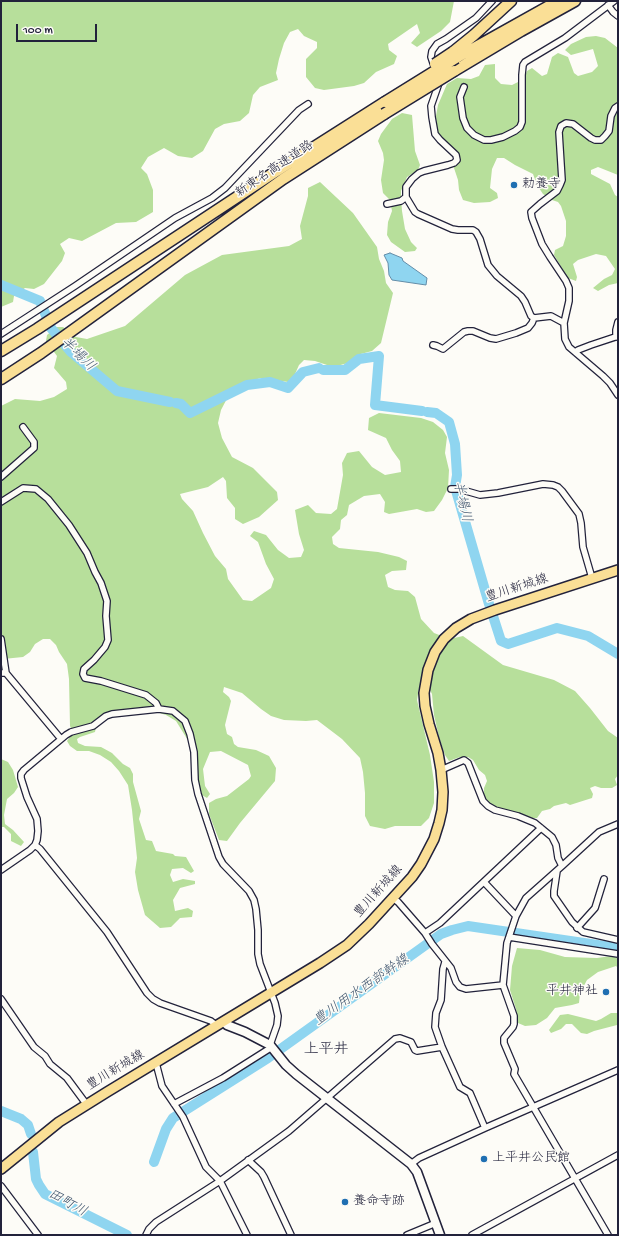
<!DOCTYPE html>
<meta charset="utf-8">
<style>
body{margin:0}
#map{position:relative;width:619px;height:1236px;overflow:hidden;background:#fdfcf7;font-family:"Gochi Hand",sans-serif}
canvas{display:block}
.frame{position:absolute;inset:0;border:2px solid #22223b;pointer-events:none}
.scale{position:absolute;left:16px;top:24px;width:81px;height:18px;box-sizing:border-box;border:2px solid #22223b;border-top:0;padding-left:5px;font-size:12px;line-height:14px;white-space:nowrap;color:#22223b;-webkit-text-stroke:3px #fdfcf7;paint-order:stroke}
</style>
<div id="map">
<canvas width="619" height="1236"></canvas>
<div class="frame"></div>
<div class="scale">100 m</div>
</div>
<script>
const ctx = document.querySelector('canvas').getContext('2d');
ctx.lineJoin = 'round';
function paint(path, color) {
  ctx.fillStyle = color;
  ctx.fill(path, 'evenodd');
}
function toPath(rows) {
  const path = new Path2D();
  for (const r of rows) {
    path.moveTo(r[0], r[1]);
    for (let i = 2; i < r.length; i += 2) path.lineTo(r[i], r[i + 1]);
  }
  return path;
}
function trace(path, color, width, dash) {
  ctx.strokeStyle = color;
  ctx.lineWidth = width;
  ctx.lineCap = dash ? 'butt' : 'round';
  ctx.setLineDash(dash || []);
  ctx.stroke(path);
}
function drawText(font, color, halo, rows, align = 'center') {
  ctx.font = font + ' "Gochi Hand","Klee One",sans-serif';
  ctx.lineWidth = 3;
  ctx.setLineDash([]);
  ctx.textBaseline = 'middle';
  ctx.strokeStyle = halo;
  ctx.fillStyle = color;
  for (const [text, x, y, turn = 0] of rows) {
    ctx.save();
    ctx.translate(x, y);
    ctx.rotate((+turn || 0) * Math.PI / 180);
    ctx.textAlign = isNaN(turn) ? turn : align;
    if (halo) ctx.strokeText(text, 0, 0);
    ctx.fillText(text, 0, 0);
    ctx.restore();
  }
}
paint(toPath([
 [1,1,454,1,450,22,441,31,417,47,411,43,420,33,417,24,388,44,389,50,397,56,394,64,376,72,364,83,354,86,324,90,315,88,306,77,306,59,317,48,317,42,304,36,298,29,290,32,284,43,279,59,276,73,278,80,260,87,253,95,249,113,240,121,224,124,215,129,203,151,192,158,178,156,164,148,148,157,141,168,147,174,153,190,153,212,136,222,116,223,82,241,69,238,60,244,65,253,62,261,44,284,34,289,25,288,14,296,13,302,1,307],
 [596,36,605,38,618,48,618,175,598,167,591,170,591,174,610,184,615,195,618,197,618,283,609,285,598,291,593,288,604,279,612,275,615,269,606,256,596,254,578,260,573,264,577,277,576,281,568,278,554,255,555,250,563,246,566,236,566,221,561,206,558,202,552,200,543,194,537,185,533,174,515,165,504,158,497,158,492,169,490,188,497,193,498,198,490,202,474,203,463,200,459,190,458,180,454,168,455,159,453,149,442,141,437,132,436,116,438,105,447,84,457,78,471,79,479,76,485,65,495,64,495,78,501,84,512,85,524,79,527,71,532,68,542,76,547,74,552,57,558,53,568,57,574,73,578,76,592,72,598,66,593,49,571,55,565,50,571,44,586,37],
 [402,113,412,115,415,151,420,165,418,170,407,177,401,191,401,197,402,211,405,229,411,242,417,248,415,251,405,252,391,242,387,235,388,222,392,211,390,200,383,193,381,180,384,160,383,153,378,141,381,134,392,119],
 [320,182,353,213,377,247,379,259,384,271,386,283,393,293,381,343,372,351,357,355,348,363,333,367,315,361,304,360,299,365,295,374,288,382,261,378,243,383,232,389,221,410,218,423,222,438,232,457,253,468,277,492,278,500,259,517,243,524,235,519,235,508,227,498,226,481,223,477,208,487,180,494,182,499,193,511,203,533,215,556,226,569,228,579,243,600,252,601,271,588,274,579,266,564,258,542,250,536,254,531,266,535,278,550,289,558,301,557,304,550,299,534,295,510,308,505,316,513,331,514,337,509,343,475,342,463,347,453,359,451,372,467,385,475,401,472,400,461,392,450,386,438,368,430,369,418,379,413,421,418,433,422,443,430,447,437,445,453,449,470,448,488,442,500,434,511,426,512,417,509,389,514,384,512,385,502,380,494,364,496,349,505,347,515,341,520,340,529,332,537,333,544,339,548,378,552,399,557,407,561,406,570,392,571,385,575,388,587,395,590,408,591,415,597,421,619,434,633,450,639,463,636,503,665,554,680,575,691,590,708,608,731,618,738,618,775,615,779,617,785,612,788,601,788,595,786,590,788,593,794,592,798,570,805,566,803,554,806,550,809,542,811,537,818,531,818,496,808,488,802,484,796,484,788,487,781,485,775,479,770,473,760,468,757,460,757,449,761,445,755,439,737,434,715,432,694,429,688,419,688,417,700,430,755,434,782,434,803,429,818,421,826,395,826,385,829,370,826,365,816,365,793,363,772,360,758,342,739,317,720,306,721,284,720,271,716,261,709,242,693,224,687,223,692,229,697,231,701,225,725,227,734,232,737,234,744,238,747,256,750,269,756,276,768,275,781,240,823,227,841,219,840,209,814,209,803,216,799,227,796,249,779,251,776,248,765,221,751,210,752,203,769,205,786,210,794,207,798,200,794,192,773,192,755,189,742,176,721,166,715,153,711,128,709,110,712,97,722,95,732,80,737,77,739,78,743,85,746,101,747,112,753,123,764,130,768,133,774,133,782,141,811,139,819,146,840,152,841,156,851,173,854,175,856,186,857,194,871,191,873,183,868,172,869,170,875,173,882,183,879,195,881,195,884,180,888,173,900,175,911,188,908,193,911,192,917,180,918,171,927,160,928,145,915,138,890,135,872,137,858,132,810,128,785,119,771,111,762,100,755,89,751,77,751,70,746,67,741,73,733,70,726,69,679,67,664,59,652,56,645,50,639,43,639,35,644,30,652,23,657,3,659,1,665,1,406,15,399,40,401,54,397,67,389,66,382,54,368,57,356,46,341,47,335,57,327,63,327,76,337,87,339,125,326,185,275,222,255,289,246,302,239,300,226,308,196,308,188],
 [1,759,8,762,13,770,18,787,14,793,7,799,4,815,5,824,13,830,24,842,21,846,11,841,11,834,4,827,1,827],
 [517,948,540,950,565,957,597,958,611,956,618,958,618,968,616,966,598,972,587,980,580,993,579,1003,572,1005,555,1008,547,1018,536,1025,525,1026,518,1023,516,1009,510,990,512,966],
 [611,1013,618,1013,617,1025,594,1031,587,1034,581,1033,572,1024,566,1024,561,1029,551,1033,549,1030,560,1015,568,1014,596,1021,601,1019]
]), '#b7df9b');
const water = toPath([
 [390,253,402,258,403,261,427,278,426,285,392,280,389,275,388,263,384,255,390,253]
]);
paint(water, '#8fd5f0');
trace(water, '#638da8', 1);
trace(toPath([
 [1,285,40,301,51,328,71,352,117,391,170,402],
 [323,370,345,370,359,359,379,356,375,405,422,411],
 [176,403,181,404,190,413,247,385,270,382,288,388,303,372,319,368],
 [427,412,436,413,449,422,455,444,457,475,455,487,489,604],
 [493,616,501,641,508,644,557,628,588,636,618,654],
 [1,1111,21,1119,28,1125,31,1134],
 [33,1152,36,1179,39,1185,45,1194,127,1235],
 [154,1162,166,1129,173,1118,268,1058,441,934,452,930,468,926,618,948]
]), '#8fd5f0', 10);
const street = toPath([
 [608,5,613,12,618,16],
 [434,66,431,57,432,51,437,44,446,39,476,18,492,1],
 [464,87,460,97,463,118,467,128,474,135,484,140,491,140,503,137,515,131,520,127,522,122,522,75,523,65,525,62,565,38,614,1],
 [406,197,406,187,412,179,419,173,424,171,448,165,454,163,457,160,456,155,440,140,435,134,432,117,431,106,439,83,439,80],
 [387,204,401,201,406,197,415,212,418,214,452,229,458,230,473,230,476,232,480,239,488,265,497,276,521,296,525,302,531,316,534,318,551,316,564,323,565,339,569,347,603,376,610,383,618,395],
 [564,323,569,301,569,288,566,281,550,257,542,244,532,218,531,212,540,204,557,191,560,185,562,180,559,132,561,126,566,123,573,124,591,138,595,140,601,140,605,136,609,131,611,116,615,108,618,106],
 [1,334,75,286,175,218,212,198,225,188,299,110,308,104],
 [616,337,616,330,618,322],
 [433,345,437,346,443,349,464,332,468,331,473,331,490,338,496,339,516,333,528,328,532,323,534,318],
 [575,352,578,350,591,345,618,336],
 [1,477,34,448,34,442,23,427],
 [451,489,459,489,480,495,498,493,543,484,553,485,558,487,562,491,579,514,581,523,583,547,592,578],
 [1,502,23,488,36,489,48,499,69,525,87,553,95,572,101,583,107,601,106,616,108,640,105,647,94,660,84,669,83,674,85,678,101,681,146,695,156,703,159,709],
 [1,639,6,673],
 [1,673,6,673,61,739],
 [441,770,464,760,468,763,483,801,488,806,495,810,518,816,535,823,552,837,556,845,558,858,562,866,526,898,516,916,507,943,503,985,514,1016,514,1024,513,1027,504,1038,504,1043,515,1069,514,1074,608,1235],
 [35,845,40,849,107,932,147,993,153,999,160,1003,211,1021,217,1026],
 [562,866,599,832,618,824],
 [1,870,30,850,35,845,37,840,38,831,37,819,27,797,21,778,21,774,24,770,66,735,71,732,93,726,106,716,112,714,159,709,173,711,185,721,190,734,194,752,195,780,198,794,219,857,223,864,249,891,254,900,256,909,258,930,258,954,260,964,275,1003,278,1016,277,1025,270,1045],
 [557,871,554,891,554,896,572,922,583,932,618,940],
 [484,882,516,916],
 [393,898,398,902,425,933,432,944,451,968,456,982,460,987,466,989,503,985],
 [577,928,595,908,604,879],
 [425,933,440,923,541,828],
 [509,937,618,954],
 [445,962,443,969,441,1000,436,1013,435,1027,442,1047,460,1087,470,1093,485,1128],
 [1,999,34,1047,45,1056,50,1064,67,1078,87,1105],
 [156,1063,162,1086,183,1117,206,1167,220,1181,247,1235],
 [174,1104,223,1078,272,1047],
 [248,1160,261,1172,264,1177,291,1235],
 [411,1164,419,1158,485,1128,618,1070],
 [1,1186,38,1235],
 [146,1235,149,1229,156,1222,220,1181,289,1131,395,1039,400,1038,411,1042,415,1050,417,1051,442,1047],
 [407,1235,436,1223],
 [472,1235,618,1155]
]);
const secondary = toPath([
 [224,1022,227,1025,245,1032,270,1045,286,1065,296,1074,411,1164,417,1172,440,1235]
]);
const primary = toPath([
 [1,1169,59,1122,107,1092,320,963,347,945,369,924,412,877,421,864,434,839,439,823,442,810,443,792,441,770,438,753,429,724,425,706,424,693,428,670,435,652,444,639,456,628,471,619,495,610,618,570]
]);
const highway = toPath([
 [453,52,474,35,511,1],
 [456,58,558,1],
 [454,71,521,31,575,1],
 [1,351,37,329,275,172,385,102],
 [1,379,41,353,283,179,384,114]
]);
trace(street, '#22223b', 8);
trace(secondary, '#22223b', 11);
trace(primary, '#22223b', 12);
trace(highway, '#22223b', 13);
trace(street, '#fdfcf7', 5.5);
trace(secondary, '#fdfcf7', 8);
trace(primary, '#fadf96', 9);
trace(highway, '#fadf96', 10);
const highwayBridge = toPath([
 [435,64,453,52],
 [385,102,456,58],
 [384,114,454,71]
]);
trace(highwayBridge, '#22223b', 13, []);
trace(highwayBridge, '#fadf96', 10);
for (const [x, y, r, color] of [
 [514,185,4,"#1f6fb2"],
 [606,992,4,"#1f6fb2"],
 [484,1159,4,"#1f6fb2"],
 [345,1202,4,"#1f6fb2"]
]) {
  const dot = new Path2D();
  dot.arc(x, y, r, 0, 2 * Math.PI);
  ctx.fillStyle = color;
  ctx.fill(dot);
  trace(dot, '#fdfcf7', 1.5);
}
drawText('13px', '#22223b', '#fdfcf7', [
 ["新東名高速道路",275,170,-34],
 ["豊川新城線",517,589,-18],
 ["豊川新城線",379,892,-48],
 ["豊川新城線",116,1071,-31]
]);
drawText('13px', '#22223b', '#fdfcf7', [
 ["勅養寺",522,185],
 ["平井神社",598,992,"right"],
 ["上平井公民館",492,1159],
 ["養命寺跡",353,1202]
], 'left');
drawText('italic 14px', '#435871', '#fdfcf7', [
 ["半場川",77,355,44],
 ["半場川",461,502,77],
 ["豊川用水西部幹線",362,991,-35],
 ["田町川",67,1204,29]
]);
drawText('15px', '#22223b', '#fdfcf7', [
 ["上平井",326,1051]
]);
</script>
